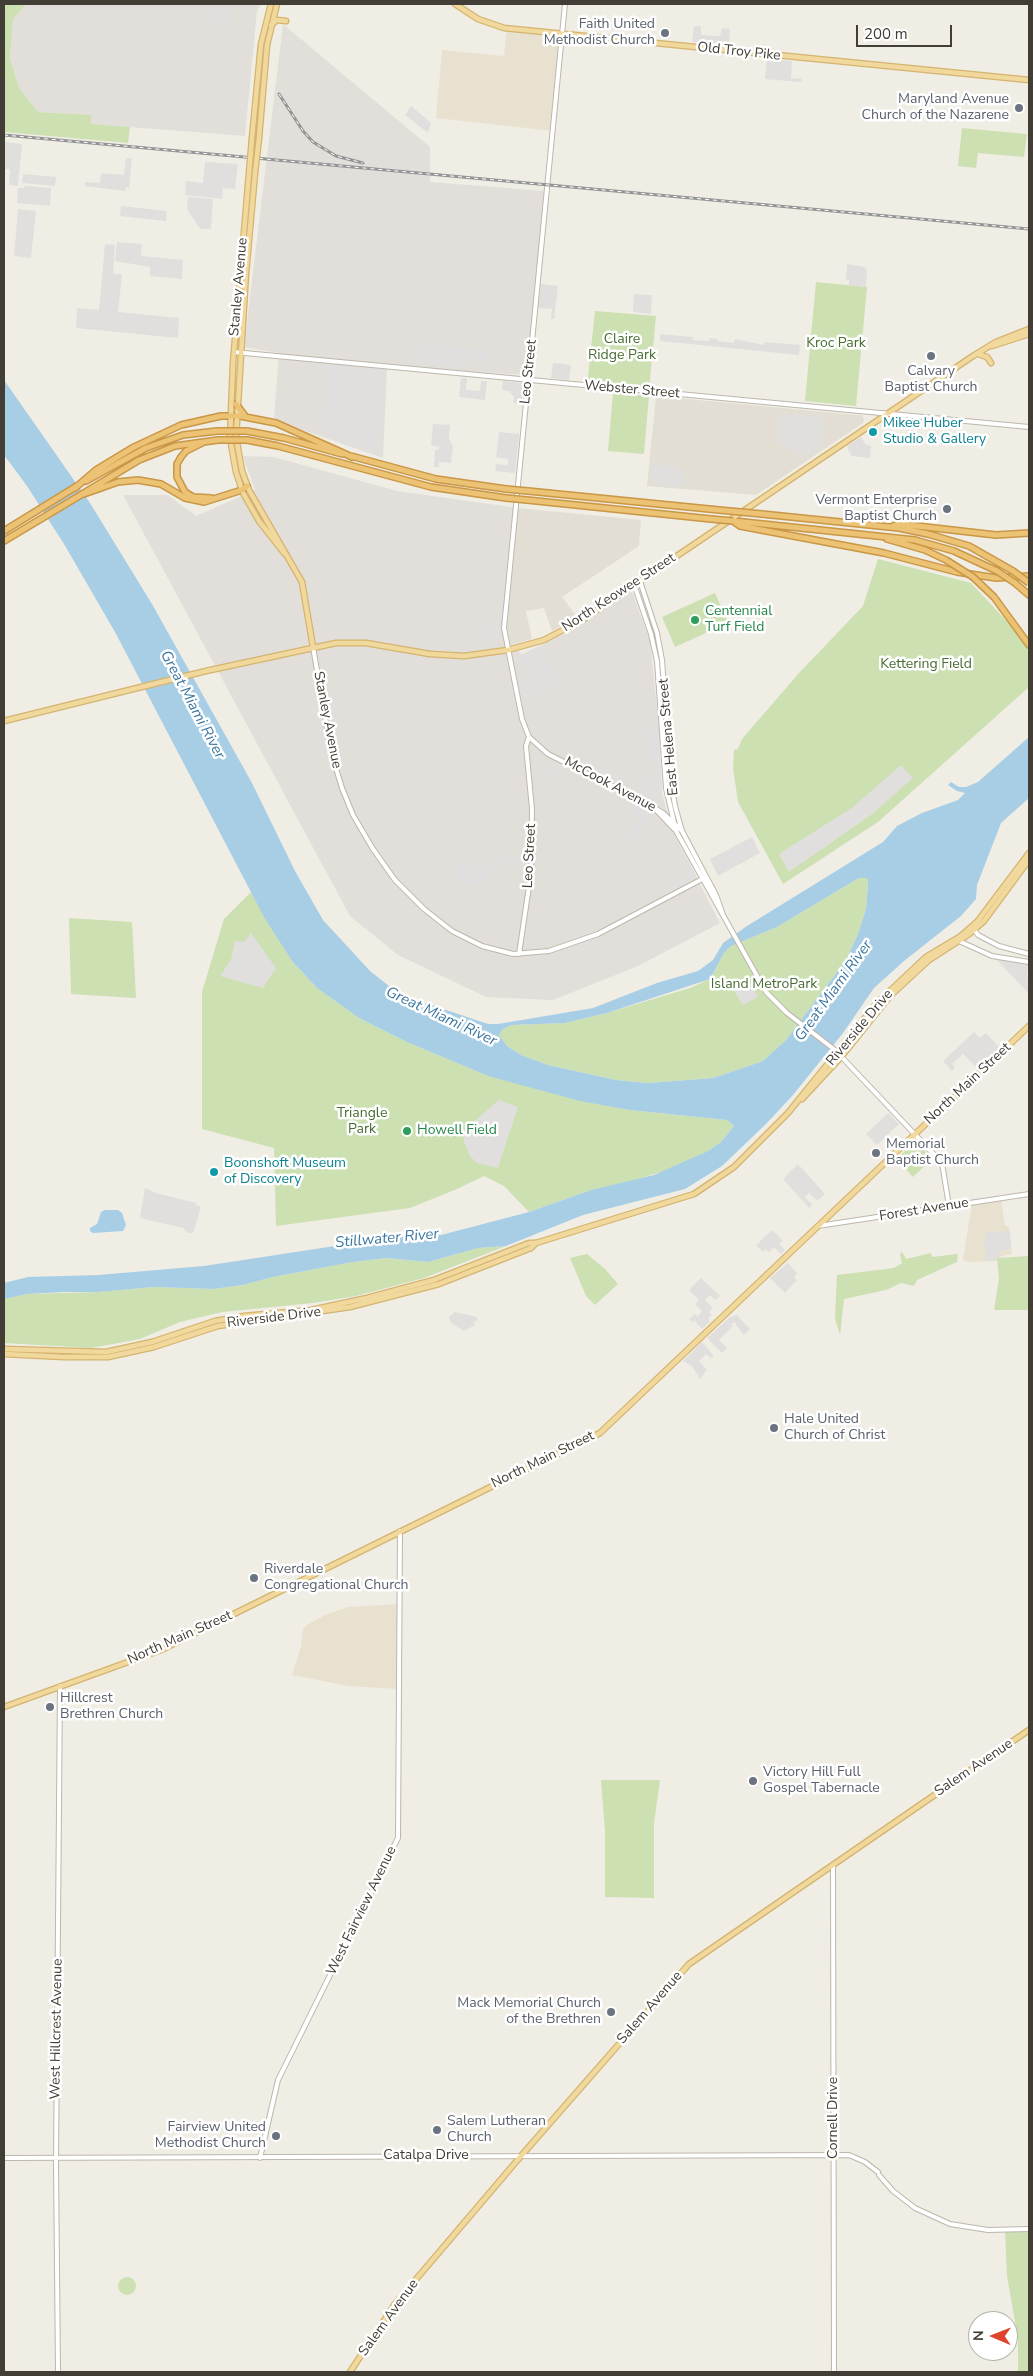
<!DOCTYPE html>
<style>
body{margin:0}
#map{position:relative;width:1033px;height:2376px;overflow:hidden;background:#f0ede5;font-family:"Nunito Sans",sans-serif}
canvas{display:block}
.frame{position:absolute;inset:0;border:5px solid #423d35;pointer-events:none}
.north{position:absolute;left:968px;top:2311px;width:50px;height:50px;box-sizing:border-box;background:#fff;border:1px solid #b3b1ae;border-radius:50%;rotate:271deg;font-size:14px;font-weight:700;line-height:20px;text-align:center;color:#423d35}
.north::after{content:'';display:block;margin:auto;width:18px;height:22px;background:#df452d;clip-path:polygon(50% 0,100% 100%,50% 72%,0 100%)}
.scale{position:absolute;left:856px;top:25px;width:96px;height:22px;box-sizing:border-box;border:2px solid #423d35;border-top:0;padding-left:6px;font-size:15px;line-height:18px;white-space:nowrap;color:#423d35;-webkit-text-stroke:4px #fff;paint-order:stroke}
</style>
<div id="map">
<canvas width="1033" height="2376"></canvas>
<div class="frame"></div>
<div class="north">N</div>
<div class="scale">200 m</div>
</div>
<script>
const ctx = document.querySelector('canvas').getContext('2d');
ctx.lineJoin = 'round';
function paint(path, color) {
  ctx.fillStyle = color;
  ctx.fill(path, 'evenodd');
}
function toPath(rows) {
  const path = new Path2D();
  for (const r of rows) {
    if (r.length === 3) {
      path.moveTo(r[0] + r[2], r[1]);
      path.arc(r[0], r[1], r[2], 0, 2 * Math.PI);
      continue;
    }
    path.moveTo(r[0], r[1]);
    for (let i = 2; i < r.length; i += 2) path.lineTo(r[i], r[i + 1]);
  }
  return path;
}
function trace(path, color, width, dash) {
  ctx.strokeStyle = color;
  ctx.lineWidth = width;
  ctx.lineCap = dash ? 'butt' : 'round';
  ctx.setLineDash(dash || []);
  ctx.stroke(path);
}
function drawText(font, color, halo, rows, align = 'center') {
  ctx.font = font + ' "Nunito Sans",sans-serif';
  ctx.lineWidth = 5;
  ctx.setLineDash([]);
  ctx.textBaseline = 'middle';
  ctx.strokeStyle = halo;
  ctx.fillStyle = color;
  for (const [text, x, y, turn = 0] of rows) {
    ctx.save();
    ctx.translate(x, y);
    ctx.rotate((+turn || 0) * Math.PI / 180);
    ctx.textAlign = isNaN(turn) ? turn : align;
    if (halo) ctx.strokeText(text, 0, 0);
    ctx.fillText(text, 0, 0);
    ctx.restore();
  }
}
paint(toPath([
 [656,396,856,415,862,415,864,419,863,423,756,495,647,486],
 [518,508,641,520,639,546,562,597,577,617,552,631,544,608,526,611,532,639,511,645,507,626]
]), '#e3ded4');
paint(toPath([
 [26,4,261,4,257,11,245,136,91,124,91,115,38,112,19,88,10,58,13,19],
 [283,24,430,147,430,182,544,191,527,375,387,367,383,458,300,429,274,418,279,353,244,347],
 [243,456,274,457,397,491,518,508,507,626,511,645,522,654,569,632,632,592,650,641,659,726,662,794,674,834,720,923,638,966,553,1000,486,997,398,955,350,916,123,495,168,495,196,516,255,490]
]), '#e2deda');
paint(toPath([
 [507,28,563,34,553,131,436,118,442,50,504,56],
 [1001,1198,1005,1226,1009,1226,1012,1254,1002,1256,996,1261,969,1262,963,1260,972,1203],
 [400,1604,399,1689,348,1686,292,1675,301,1646,303,1629,307,1625,325,1615,348,1607]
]), '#e8e1d0');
paint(toPath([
 [4,4,26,4,13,19,10,58,19,88,38,112,91,115,91,124,130,127,128,143,4,132],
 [962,128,1027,134,1024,157,978,153,976,168,958,166],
 [816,282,867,287,856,406,805,401],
 [595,311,656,316,649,391,587,386],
 [613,393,649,396,644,454,608,451],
 [878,559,971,583,1029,645,1029,687,878,822,783,884,738,802,733,768,734,750,738,749,742,739,800,672,863,606],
 [715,593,728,623,675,647,662,617],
 [859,878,867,878,868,883,866,909,858,934,846,960,786,1040,763,1061,713,1078,649,1083,616,1080,548,1065,521,1055,507,1046,499,1035,503,1029,512,1025,565,1023,607,1013,690,988,710,979,724,953,731,946,777,927],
 [251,892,292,961,317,988,359,1018,407,1042,488,1076,630,1110,727,1120,734,1126,721,1142,708,1151,670,1169,629,1182,591,1190,529,1212,504,1186,484,1176,457,1189,410,1208,276,1226,274,1148,202,1129,202,992,224,919],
 [69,918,132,922,136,998,71,994],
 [916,1141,932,1159,913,1177,896,1159],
 [506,1246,424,1278,356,1296,313,1303,222,1312,180,1322,140,1339,91,1348,4,1343,4,1299,27,1294,98,1292,154,1287,213,1289,243,1285,273,1277,353,1262,386,1258,428,1262,478,1248],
 [902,1252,906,1259,931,1253,932,1257,958,1254,957,1262,917,1280,914,1286,901,1283,886,1290,844,1299,840,1335,835,1319,837,1275,894,1268,902,1263,900,1254],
 [587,1254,605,1269,618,1284,595,1305,586,1296,570,1258],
 [1029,1256,1029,1310,994,1310,999,1278,997,1258],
 [601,1780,660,1780,654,1823,654,1898,605,1897,605,1831],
 [1029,2229,1029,2372,1018,2372,1018,2339,1007,2276,1005,2230],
 [127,2286,9]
]), '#cce0b2');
paint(toPath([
 [213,4,231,4,229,28,211,27],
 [694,26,701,26,701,35,720,36,722,28,730,29,729,45,692,42],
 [767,59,792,61,791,78,802,79,801,82,765,79],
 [411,106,431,123,428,133,405,115],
 [4,142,22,144,18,186,9,185,10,169,4,169],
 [126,158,132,158,129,188,126,187,125,191,85,186,85,182,100,183,101,173,124,175],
 [205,162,238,164,235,189,223,188,222,199,185,195,186,181,203,183],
 [23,174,56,177,55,186,22,183],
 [25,186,51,188,50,206,17,203,18,188,24,188],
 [188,197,213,199,211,229,200,229,187,209],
 [121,206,167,211,166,221,120,216],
 [18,209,36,211,31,258,14,256],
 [117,242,142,244,141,256,183,260,182,279,150,276,150,267,115,261],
 [105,244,115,245,113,274,122,274,118,312,179,318,178,338,76,328,77,308,99,310],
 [847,264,865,267,867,271,866,287,849,285,849,280,846,280],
 [541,284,558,286,554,319,551,319,552,309,538,308],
 [634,294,652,295,651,314,633,312],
 [660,334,693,337,693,340,709,341,710,338,717,339,718,341,734,343,735,339,764,345,765,342,800,345,799,355,660,341],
 [419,344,488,350,487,363,460,361,459,367,417,363],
 [553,363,571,365,569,380,551,378],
 [328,365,384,369,377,452,347,446,322,432],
 [461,378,467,378,466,390,480,391,481,381,487,381,485,400,459,397],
 [503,381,524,383,522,404,513,403,514,397,509,391,502,390],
 [788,414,823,417,825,420,823,445,809,454,791,453,777,441,779,416],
 [433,424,450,425,449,439,453,446,451,463,439,462,439,467,434,467,435,450,438,450,439,447,431,445],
 [499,432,519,434,515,473,495,471,496,464,508,465,508,459,496,457],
 [861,437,865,444,871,446,870,458,851,456,851,452,849,452,847,446],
 [652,464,680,467,680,470,685,470,684,483,682,483,681,487,654,485,654,481,651,481],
 [496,622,500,640,481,641,478,624],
 [543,647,563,688,524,696,521,682,529,679,526,663,517,665,516,656],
 [659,729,662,794,659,798,651,798,640,793,640,779,655,778,654,765,647,765,645,730],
 [540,760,565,773,563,777,559,775,556,781,541,773],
 [901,765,913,778,871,815,789,872,779,854,853,807],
 [633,803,653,814,635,844,630,847,624,843,637,817,630,813],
 [752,837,760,853,718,876,710,859],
 [682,849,697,877,676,889,673,884,683,878,682,875,689,871,678,851],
 [523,855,526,856,525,864,521,864,520,861,490,866,491,881,458,887,454,866,463,860,467,868,487,865,486,860],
 [251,933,276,968,263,988,220,976,231,960,235,941,244,942],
 [998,957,1029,963,1027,973,1029,994,997,960],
 [749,981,758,997,743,1005,734,991],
 [974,1032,980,1038,986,1033,1000,1048,984,1063,981,1060,975,1066,963,1054,952,1064,955,1067,952,1071,943,1061],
 [499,1100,518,1107,498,1168,477,1163,470,1156,464,1142,463,1131],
 [888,1113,899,1124,877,1145,866,1134],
 [798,1164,825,1194,817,1201,809,1193,805,1197,812,1205,809,1208,783,1179],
 [145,1188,156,1193,196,1203,195,1205,201,1207,193,1233,188,1233,183,1228,140,1218],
 [772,1230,783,1241,779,1244,785,1250,781,1254,774,1247,769,1252,766,1249,763,1252,756,1245],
 [1010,1231,1011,1249,999,1251,996,1260,986,1261,985,1246,984,1245,986,1232],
 [788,1263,797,1273,794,1277,797,1280,785,1293,770,1278],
 [701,1278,720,1296,715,1300,710,1295,705,1300,713,1308,709,1312,712,1315,708,1319,710,1321,702,1329,694,1320,692,1322,689,1319,695,1314,705,1323,698,1316,702,1311,695,1304,699,1300,689,1290],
 [455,1312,477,1317,477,1321,473,1322,475,1325,464,1331,451,1323,449,1317],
 [737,1315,750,1329,744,1335,734,1322,731,1324,733,1326,719,1340,727,1348,722,1353,707,1338,730,1317],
 [702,1342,714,1356,711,1358,706,1354,699,1361,707,1370,700,1379,692,1366,683,1361]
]), '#e1dfdd');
paint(toPath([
 [4,380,90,503,152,604,252,783,295,871,323,920,370,971,394,990,416,1000,488,1024,498,1024,593,1008,657,983,698,971,713,960,723,943,747,926,883,842,897,826,922,813,958,800,965,793,957,791,948,785,951,782,959,787,966,787,978,782,1029,737,1029,798,1001,823,977,885,976,899,961,916,904,961,874,988,843,1033,793,1095,766,1124,722,1166,685,1189,583,1215,506,1246,478,1248,428,1262,386,1258,353,1262,273,1277,243,1285,213,1289,154,1287,98,1292,63,1292,27,1294,4,1299,4,1283,28,1277,98,1275,204,1266,374,1240,417,1235,441,1235,529,1212,591,1190,654,1175,708,1151,721,1142,734,1126,727,1120,630,1110,580,1101,488,1076,407,1042,359,1018,317,988,292,961,264,917,115,632,64,544,27,486,4,455],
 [859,878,867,878,868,883,866,909,858,934,846,960,786,1040,763,1061,713,1078,649,1083,616,1080,548,1065,521,1055,507,1046,499,1035,503,1029,512,1025,565,1023,607,1013,710,979,724,953,731,946,777,927],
 [105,1210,118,1210,122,1213,126,1225,123,1231,93,1233,90,1231,90,1228,97,1224,101,1212]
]), '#a8cee6');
const minor = toPath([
 [565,4,504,628,522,719,529,737,548,754,648,804,663,813,682,831],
 [234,352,1029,427],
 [640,581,657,633,662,660,671,781,675,806,682,831,716,895,723,915],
 [634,584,651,634,657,661,666,788,676,831,766,992,787,1013,835,1050,942,1163,949,1206],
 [313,647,331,752,342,788,353,815,373,849,395,880,424,909,452,931,482,946,513,954,549,951,598,934,706,877],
 [657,811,674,829],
 [974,930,978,935,999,946,1029,954],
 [959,941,992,956,1029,962],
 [519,954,531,873,532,809,526,746,529,737],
 [818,1226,1029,1194],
 [833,1865,834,2372],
 [4,2158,849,2155,865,2162,878,2172],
 [260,2158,278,2080,398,1838,400,1531],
 [879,2175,893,2191,915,2208,950,2224,988,2230,1029,2229],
 [58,2372,56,2163,60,1686]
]);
const major = toPath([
 [455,4,478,19,504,28,1029,80],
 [271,25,277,20,286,21],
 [252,138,261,44,271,4],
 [259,138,267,45,277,4],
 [249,173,233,363,230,438,236,472,243,493,259,521,285,554],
 [255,173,246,273,236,437,242,471,249,490,302,582,313,647],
 [992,346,1029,334],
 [978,354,987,357,991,363],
 [4,721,206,671,336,643,366,643,430,654,464,656,508,650,544,640,582,620,973,356,996,342,1029,329],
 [802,1099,841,1057,890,996,929,960,969,934,984,921,1029,860],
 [4,1349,106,1352,152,1342,215,1321,244,1316,311,1310,367,1298,434,1280,529,1243,536,1243,694,1194,734,1167,788,1113,877,1003,926,957,961,936,977,922,1029,853],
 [4,1354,64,1357,108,1357,154,1347,218,1326,350,1307,439,1284,531,1248,536,1243],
 [4,1707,161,1650,600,1433,1029,1026],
 [350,2372,395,2304,521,2156,689,1964,1029,1730]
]);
const highway = toPath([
 [236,404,245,416],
 [247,431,284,438,342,454],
 [247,440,278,446,431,487,506,498],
 [202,443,186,451,181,457,177,464,177,477,185,492,193,497,211,498],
 [351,456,436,479,506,489],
 [86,481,146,448,183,435,217,431],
 [75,488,96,470,134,447,181,425,221,416,240,416,276,423,352,457],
 [528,491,719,510],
 [84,494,118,482,138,480,161,484,185,498,204,502,242,490,247,486],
 [527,500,711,519],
 [762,514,899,528,928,534,969,546,1013,571],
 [733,521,740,526,884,553,957,572,996,578,1029,576],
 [734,521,915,540,954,551,997,571],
 [893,526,899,524,996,535,1029,533],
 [4,531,77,486],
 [887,539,925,550,946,560],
 [4,541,139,460,175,446,218,440],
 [1015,583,1029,595],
 [994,597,1029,645]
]);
trace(minor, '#bdb7ac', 6);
trace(major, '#d4b46f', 7);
trace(highway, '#c99746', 8);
trace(minor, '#fff', 4);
trace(major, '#f1d89d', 4.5);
trace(highway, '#ecc274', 5);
const rail = toPath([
 [279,94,303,131,313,142,336,156,363,163],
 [4,135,1029,229]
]);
trace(rail, '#949494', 3);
trace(rail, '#fff', 1, [4]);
const majorBridge = toPath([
 [249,173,252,138],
 [255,173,259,138]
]);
const highwayBridge = toPath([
 [217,431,247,431],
 [218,440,247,440],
 [506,489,528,491],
 [506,498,527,500],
 [719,510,762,514],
 [711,519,733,521],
 [946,560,973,577,994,597],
 [997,571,1015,583],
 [1013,571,1029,583]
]);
trace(majorBridge, '#d4b46f', 7, []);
trace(highwayBridge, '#c99746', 8, []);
trace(majorBridge, '#f1d89d', 4.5);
trace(highwayBridge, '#ecc274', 5);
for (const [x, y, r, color] of [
 [665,33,5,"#6b7280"],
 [1019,108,5,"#6b7280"],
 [931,356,5,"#6b7280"],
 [873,432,5,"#0f9aa8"],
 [947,509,5,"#6b7280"],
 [695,620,5,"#2e9e5b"],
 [407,1131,5,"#2e9e5b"],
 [876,1153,5,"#6b7280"],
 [214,1172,5,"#0f9aa8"],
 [774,1428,5,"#6b7280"],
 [254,1578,5,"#6b7280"],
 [50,1707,5,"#6b7280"],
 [753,1781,5,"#6b7280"],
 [611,2012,5,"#6b7280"],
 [437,2130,5,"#6b7280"],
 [276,2136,5,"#6b7280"]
]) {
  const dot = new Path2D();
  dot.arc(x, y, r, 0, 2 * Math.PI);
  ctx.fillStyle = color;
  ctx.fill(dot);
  trace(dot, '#fff', 2);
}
drawText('14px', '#5b616d', '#fff', [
 ["Faith United",655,25,"right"],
 ["Methodist Church",655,41,"right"],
 ["Maryland Avenue",1009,100,"right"],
 ["Church of the Nazarene",1009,116,"right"],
 ["Calvary",931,372,"center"],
 ["Baptist Church",931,388,"center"],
 ["Vermont Enterprise",937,501,"right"],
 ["Baptist Church",937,517,"right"],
 ["Memorial",886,1145],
 ["Baptist Church",886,1161],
 ["Hale United",784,1420],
 ["Church of Christ",784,1436],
 ["Riverdale",264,1570],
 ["Congregational Church",264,1586],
 ["Hillcrest",60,1699],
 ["Brethren Church",60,1715],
 ["Victory Hill Full",763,1773],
 ["Gospel Tabernacle",763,1789],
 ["Mack Memorial Church",601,2004,"right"],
 ["of the Brethren",601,2020,"right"],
 ["Salem Lutheran",447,2122],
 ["Church",447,2138],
 ["Fairview United",266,2128,"right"],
 ["Methodist Church",266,2144,"right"]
], 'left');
drawText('14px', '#423d35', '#fff', [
 ["Old Troy Pike",739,52,6],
 ["Stanley Avenue",239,287,-85],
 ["Leo Street",529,372,-84],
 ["Webster Street",632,390,5],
 ["North Keowee Street",619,593,-33],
 ["Stanley Avenue",327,720,79],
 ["East Helena Street",669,737,-95],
 ["McCook Avenue",610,785,28],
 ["Leo Street",530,856,-87],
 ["Riverside Drive",860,1028,-50],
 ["North Main Street",968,1084,-43],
 ["Forest Avenue",924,1210,-9],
 ["Riverside Drive",274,1318,-7],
 ["North Main Street",543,1460,-26],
 ["North Main Street",180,1638,-24],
 ["Salem Avenue",974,1768,-34],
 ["West Fairview Avenue",362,1911,-64],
 ["Salem Avenue",650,2008,-49],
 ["West Hillcrest Avenue",57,2029,-89],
 ["Cornell Drive",834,2118,-90],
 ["Catalpa Drive",426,2156],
 ["Salem Avenue",389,2318,-54]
]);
drawText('14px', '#486c30', '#fff', [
 ["Claire",622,340],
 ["Ridge Park",622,356],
 ["Kroc Park",836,344],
 ["Kettering Field",926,665],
 ["Island MetroPark",764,985],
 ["Triangle",362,1114],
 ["Park",362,1130]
]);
drawText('14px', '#0d838f', '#fff', [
 ["Mikee Huber",883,424],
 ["Studio & Gallery",883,440],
 ["Boonshoft Museum",224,1164],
 ["of Discovery",224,1180]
], 'left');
drawText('14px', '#27864d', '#fff', [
 ["Centennial",705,612],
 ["Turf Field",705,628],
 ["Howell Field",417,1131]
], 'left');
drawText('italic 15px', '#3c77a0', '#fff', [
 ["Great Miami River",192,705,62],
 ["Great Miami River",834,991,-54],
 ["Great Miami River",441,1017,25],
 ["Stillwater River",387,1239,-5]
]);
</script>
